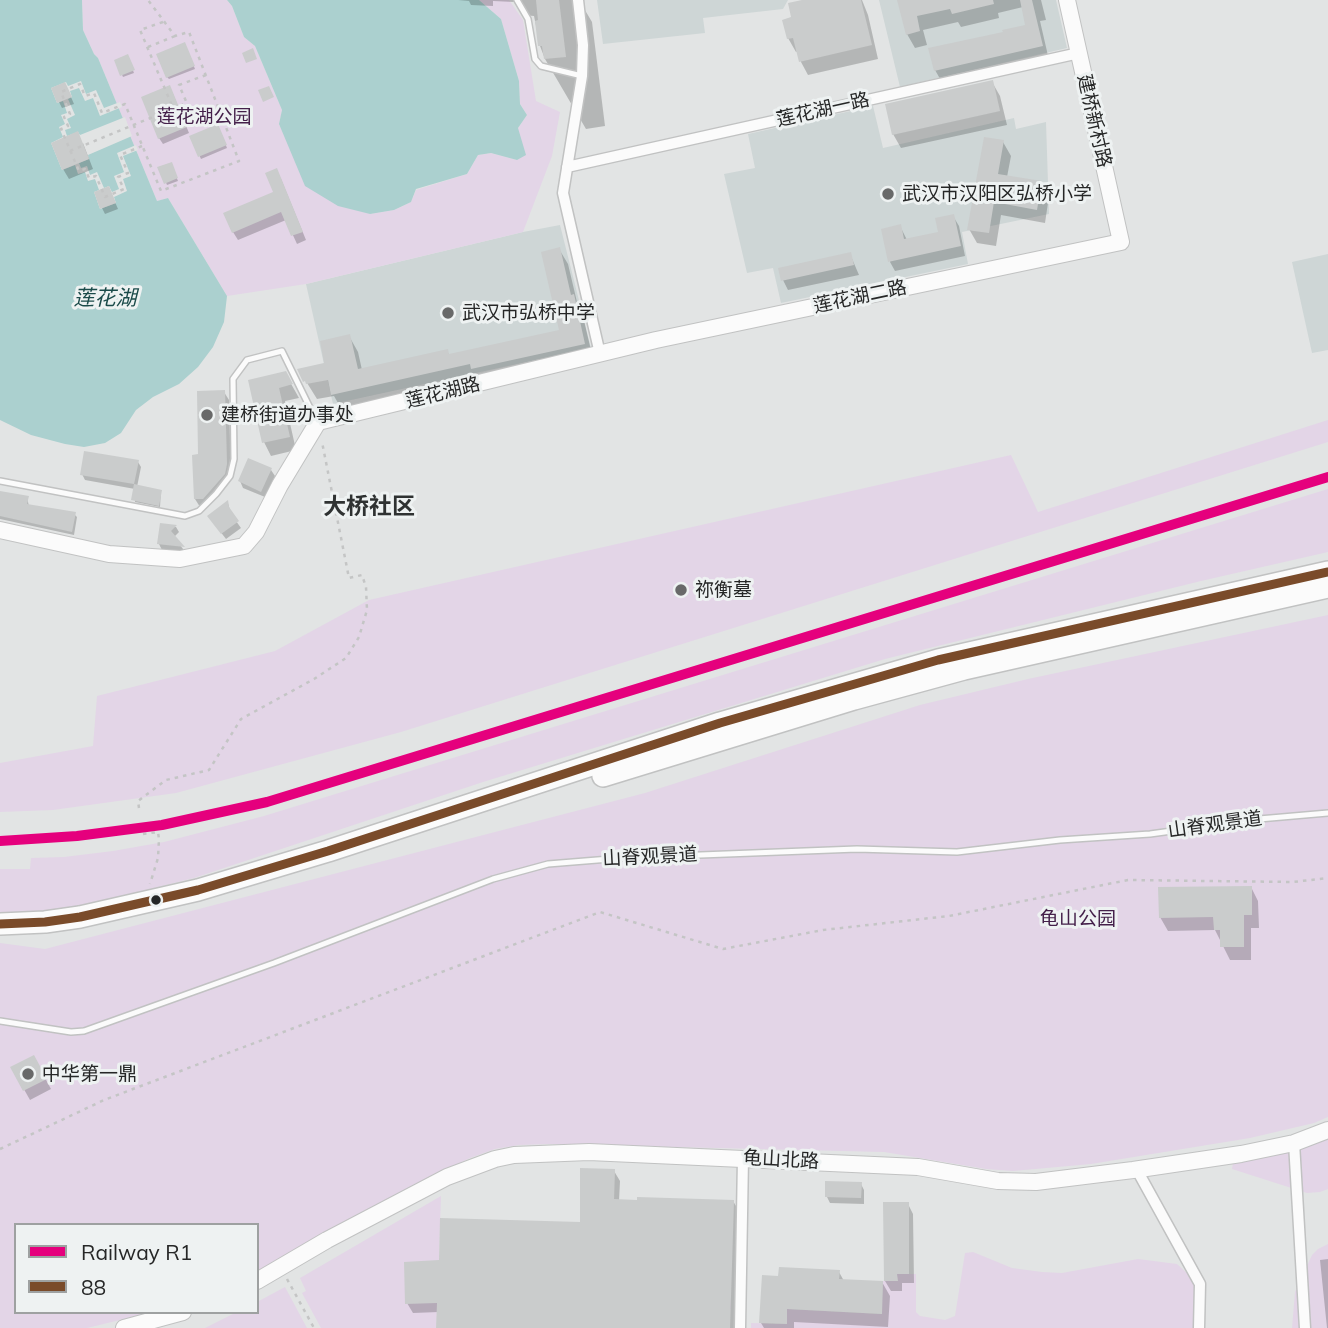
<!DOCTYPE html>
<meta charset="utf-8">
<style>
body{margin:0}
#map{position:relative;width:1328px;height:1328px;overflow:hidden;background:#e2e4e4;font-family:Mulish,sans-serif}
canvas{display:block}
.legend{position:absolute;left:14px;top:1223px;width:245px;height:91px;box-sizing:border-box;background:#eef2f2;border:2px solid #9ea1a1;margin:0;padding:9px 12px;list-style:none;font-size:21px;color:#262727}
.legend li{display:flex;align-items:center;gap:14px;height:35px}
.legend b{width:35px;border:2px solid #9ea1a1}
</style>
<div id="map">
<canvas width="1328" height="1328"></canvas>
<ul class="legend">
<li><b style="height:9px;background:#e5007d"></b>Railway R1</li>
<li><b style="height:9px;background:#7a4b2a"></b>88</li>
</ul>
</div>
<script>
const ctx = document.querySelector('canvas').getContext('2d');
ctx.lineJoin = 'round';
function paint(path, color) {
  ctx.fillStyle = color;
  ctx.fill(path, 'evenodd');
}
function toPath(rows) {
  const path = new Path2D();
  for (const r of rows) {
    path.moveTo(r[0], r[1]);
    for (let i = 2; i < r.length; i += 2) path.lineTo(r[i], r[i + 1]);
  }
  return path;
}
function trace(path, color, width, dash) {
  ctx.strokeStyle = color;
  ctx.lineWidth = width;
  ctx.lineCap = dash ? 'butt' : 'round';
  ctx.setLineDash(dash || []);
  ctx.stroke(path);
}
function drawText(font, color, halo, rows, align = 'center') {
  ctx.font = font + ' Mulish,"Noto Sans SC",sans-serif';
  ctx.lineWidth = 6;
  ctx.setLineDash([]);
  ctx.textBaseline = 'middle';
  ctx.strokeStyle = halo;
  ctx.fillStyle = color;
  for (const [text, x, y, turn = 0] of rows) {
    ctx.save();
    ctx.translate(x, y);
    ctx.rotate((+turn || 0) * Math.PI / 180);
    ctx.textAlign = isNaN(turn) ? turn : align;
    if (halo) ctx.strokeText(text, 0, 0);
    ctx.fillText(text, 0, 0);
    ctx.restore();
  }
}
paint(toPath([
 [597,0,788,0,783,9,703,18,705,33,603,44],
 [879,0,1056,0,1067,48,900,87],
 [873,106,883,148,1014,118,1016,129,1046,122,1049,214,962,232,968,264,781,303,773,268,747,273,724,174,755,168,748,134],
 [560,225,591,348,333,404,306,284,523,232],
 [1328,254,1328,350,1312,353,1292,262]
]), '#ced6d6');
paint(toPath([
 [82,0,227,0,232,6,244,37,255,46,282,110,279,125,370,214,394,210,411,202,416,190,467,174,478,155,491,153,517,160,518,128,527,115,520,104,519,81,501,19,479,0,509,0,523,20,536,101,560,112,552,156,523,232,306,284,227,296,168,198,157,201,98,58,94,54,83,30],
 [1328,420,1328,442,401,732,176,793,53,810,0,812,0,763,93,746,97,696,275,651,369,600,1011,455,1038,512],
 [1328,489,1328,552,1201,581,885,659,483,782,194,878,94,903,27,914,0,913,0,869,30,869,31,858,64,857,113,851,164,842,264,816],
 [1328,615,1328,1117,1314,1123,1250,1138,1091,1164,1013,1171,986,1169,884,1152,550,1144,519,1145,495,1149,470,1158,408,1188,257,1271,257,1225,16,1225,16,1312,153,1312,87,1328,0,1328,0,943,45,949,645,793,920,705,1028,679],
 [1328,1139,1328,1189,1320,1192,1307,1193,1232,1169,1233,1163],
 [441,1196,438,1289,731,1298,731,1309,438,1300,436,1328,321,1328,302,1293,306,1291,300,1278],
 [1328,1244,1328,1328,1292,1328,1295,1292,1312,1255,1318,1249],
 [973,1252,1012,1268,1042,1272,1062,1273,1138,1259,1177,1264,1190,1276,1195,1288,1195,1328,751,1328,751,1323,786,1324,787,1309,881,1314,883,1281,897,1281,897,1274,916,1274,916,1312,920,1316,945,1320,955,1316,965,1253],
 [285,1287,307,1328,205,1328,237,1312,257,1312,257,1302]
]), '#e3d5e7');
paint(toPath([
 [0,0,82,0,83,30,94,54,98,58,157,201,168,198,227,296,224,322,213,347,198,367,179,384,153,397,136,410,121,433,105,443,84,447,65,444,31,435,0,420],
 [227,0,479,0,501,19,519,81,520,104,527,115,518,128,526,155,517,160,491,153,478,155,467,174,416,189,411,202,394,210,370,214,338,206,305,186,279,124,282,110,255,46,244,37,232,6]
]), '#abd0cf');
paint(toPath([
 [81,81,86,94,96,90,104,108,120,102,122,107,100,116,93,98,85,101,79,88,70,91,72,97,68,99,75,115,67,119,71,128,65,130,67,136,78,132,80,135,125,117,132,136,88,155,89,159,79,163,81,168,87,166,90,175,97,172,104,188,109,186,112,192,119,189,114,176,124,172,117,153,136,145,138,150,123,156,131,176,123,179,127,191,114,197,116,203,100,209,94,192,99,190,95,179,88,181,85,172,78,174,75,165,62,170,51,143,63,137,59,127,65,124,61,115,67,113,63,101,57,103,51,88,66,82,68,86]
]), '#e2e4e4');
paint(toPath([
 [458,0,579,0,592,22,605,126,586,129,545,59,540,46,534,16,522,15,514,2,493,1,493,6,471,5,469,1],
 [807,0,862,0,868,15,878,59,808,75,801,62,798,51,796,52,788,38,794,19],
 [899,0,1041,0,1046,20,1040,21,1049,60,943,84,935,70,1027,26,1023,7,998,13,999,18,961,27,958,22,923,30,927,45,915,48,907,34],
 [185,45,195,69,169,79,167,77],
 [127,56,134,73,123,77,116,61],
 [992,82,1000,96,1007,125,901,148,893,134],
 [68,90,74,104,62,108,59,102],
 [173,94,189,133,163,144,159,138],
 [218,126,227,148,201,159,191,137],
 [1003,142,1011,156,1007,177,1041,183,1049,196,1045,223,1001,215,996,246,977,243,969,229],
 [83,143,93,169,69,179,63,169],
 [171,164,178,181,167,185,160,168],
 [281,179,306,240,297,244,286,220,238,240,233,232,275,193],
 [112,195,118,209,105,214,102,208],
 [953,216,959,226,965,256,895,271,890,262,900,226,907,240,940,233],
 [559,249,568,264,577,302,582,312,593,359,342,410,334,396,317,399,299,370,326,364,349,336,358,352,362,370,447,351,450,356,561,331],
 [850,254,859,275,788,290,783,280],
 [285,373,299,398,285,401,296,450,271,456,264,442,250,381],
 [224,392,229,400,231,474,229,483,208,507,200,507,195,499,200,456],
 [138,462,141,467,137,487,161,491,160,507,135,502,135,489,85,480,82,474],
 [271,470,275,476,265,497,243,488,240,481],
 [0,493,27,498,29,506,74,514,77,517,74,535,0,519],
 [228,503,231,514,241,528,226,539,213,522],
 [161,525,176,527,179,532,174,537,186,553,162,550,159,544],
 [1251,887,1258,901,1259,928,1251,928,1251,960,1230,960,1215,930,1168,931,1160,917],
 [39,1067,51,1089,30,1100,12,1068],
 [614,1171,620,1181,619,1201,733,1201,739,1211,735,1328,438,1328,439,1312,413,1313,407,1303,440,1262,581,1224],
 [861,1184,864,1190,864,1204,830,1203,827,1197],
 [908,1204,913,1214,914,1283,902,1283,902,1291,891,1291,885,1281],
 [1328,1259,1328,1328,1327,1328,1320,1260],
 [839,1272,844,1281,882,1282,890,1296,888,1327,794,1322,794,1328,764,1328,761,1323,780,1278]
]), '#0003');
paint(toPath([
 [536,0,559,0,566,57,544,59,542,46,538,46,537,38,535,21,538,20],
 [802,0,861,0,872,45,799,62,793,38,787,39,782,20,791,17,788,3],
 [897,0,993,0,994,4,952,14,950,9,917,16,920,31,906,35],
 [1020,0,1032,0,1043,46,934,71,928,48,1003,32,1002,30,1025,25],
 [185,42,195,66,166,78,156,54],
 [253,48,257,59,246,63,242,53],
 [128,54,135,70,120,76,114,60],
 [993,80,1000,111,892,135,885,104],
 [65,82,72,97,57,103,51,88],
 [170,85,187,127,158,139,141,97],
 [269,86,274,97,263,102,258,90],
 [218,124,227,145,198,157,189,136],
 [78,131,89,159,62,170,51,143],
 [984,137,1004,140,998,174,1042,181,1037,210,994,202,989,233,967,230],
 [172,162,178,178,164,184,157,167],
 [277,168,303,232,291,236,281,212,232,233,223,213,273,192,265,173],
 [109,186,116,203,100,209,94,192],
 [954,214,961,246,888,262,881,229,901,224,904,239,938,232,935,218],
 [560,247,571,295,574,294,585,344,471,369,470,364,331,395,328,380,306,384,305,381,303,382,297,369,324,363,320,341,350,334,358,369,448,349,449,354,559,330,541,252],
 [851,252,854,265,781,281,778,268],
 [286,371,293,384,279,388,290,437,262,443,248,380],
 [225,390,227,464,225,474,203,499,194,499,192,455,198,454,197,391],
 [84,451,139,460,134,484,80,475],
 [248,458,272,468,261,492,238,481],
 [134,484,162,490,159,506,131,500],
 [0,491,29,496,27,504,76,512,72,532,0,516],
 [228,500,229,507,239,521,221,534,207,516],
 [160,523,177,525,171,531,185,547,157,544],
 [1252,886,1252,915,1244,915,1244,947,1220,947,1220,930,1214,930,1213,917,1159,918,1158,887],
 [34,1055,47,1079,23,1091,10,1067],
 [580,1168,615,1169,614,1199,637,1200,637,1197,734,1200,730,1328,436,1328,437,1303,405,1304,404,1262,439,1260,440,1218,580,1222],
 [825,1181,862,1182,861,1198,825,1197],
 [883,1202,909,1202,909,1274,897,1274,898,1281,884,1281],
 [779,1267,840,1270,839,1279,883,1281,882,1314,787,1309,787,1324,759,1323,762,1275,778,1276]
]), '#cacccc');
const lane = toPath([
 [517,0,528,19,535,59,541,66,582,76],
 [0,481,185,516,199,511,216,494,230,476,234,459,233,379,247,360,282,351,316,420],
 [0,1021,71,1032,84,1031,274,963,493,879,548,864,622,858,857,849,957,852,1060,840,1150,834,1259,819,1328,813]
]);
const street = toPath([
 [578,0,583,45,582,76,563,193,600,354],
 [567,167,1079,53],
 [1294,1143,1305,1328],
 [1137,1170,1200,1284,1199,1328],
 [740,1328,743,1158]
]);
const secondary = toPath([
 [0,530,109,554,180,559,244,546,256,532,280,485,318,422,656,340,1121,242,1067,0],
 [257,1281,327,1240,447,1177,495,1159,514,1155,589,1152,918,1167,998,1181,1036,1182,1133,1170,1241,1154,1294,1143,1328,1130],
 [124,1328,183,1312]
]);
const highway = toPath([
 [603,776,854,699,964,669,1328,587],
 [0,924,45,922,80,917,198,890,328,851,720,723,938,660,1328,572]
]);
trace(lane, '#c1c2c2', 8);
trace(street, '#c1c2c2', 13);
trace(secondary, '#c1c2c2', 18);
trace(highway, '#c1c2c2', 24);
trace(toPath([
 [163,22,140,30,173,108],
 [148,47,175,36],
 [206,75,179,85,195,122,220,112],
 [142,146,120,155,128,173,118,177,124,189,105,197,96,176,89,178,85,169,79,171,61,129,68,126,64,117,70,114,61,92,80,84,85,96,94,93,102,113,125,104,161,191,239,161,189,32,175,36,148,0],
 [70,151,187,103],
 [139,808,138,801,166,780,209,770,241,719,314,679,346,658,359,637,367,610,366,587,362,575,349,578,322,442],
 [143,834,158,832,159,839,158,858,150,884],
 [0,1149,104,1100,600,912,723,949,823,930,949,916,1128,880,1293,882,1328,878],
 [287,1279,314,1328]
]), '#c4c5c5', 2.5, [3.5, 5]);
trace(lane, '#fbfbfb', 5);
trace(street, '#fbfbfb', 10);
trace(secondary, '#fbfbfb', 16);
trace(highway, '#fbfbfb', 21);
trace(toPath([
 [0,924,45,922,80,917,198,890,328,851,720,723,938,660,1328,572]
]), '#7a4b2a', 9);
trace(toPath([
 [0,841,77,836,162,825,267,802,1328,477]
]), '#e5007d', 10);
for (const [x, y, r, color] of [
 [888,194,7,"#686969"],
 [448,313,7,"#686969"],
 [207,415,7,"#686969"],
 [681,590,7,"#686969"],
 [156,900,6,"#262727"],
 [28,1074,7,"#686969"]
]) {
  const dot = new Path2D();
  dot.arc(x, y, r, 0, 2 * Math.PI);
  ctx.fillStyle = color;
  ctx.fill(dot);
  trace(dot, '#eef2f2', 2.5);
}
drawText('19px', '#262727', '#eef2f2', [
 ["莲花湖一路",823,110,-13],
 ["建桥新村路",1094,121,77],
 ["莲花湖二路",860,297,-12],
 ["莲花湖路",443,393,-14],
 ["山脊观景道",1215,825,-8],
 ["山脊观景道",650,857,-3],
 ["龟山北路",781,1160,3]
]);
drawText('19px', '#44204a', '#eef2f2', [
 ["莲花湖公园",204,117],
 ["龟山公园",1078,919]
]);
drawText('19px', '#262727', '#eef2f2', [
 ["武汉市汉阳区弘桥小学",902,194],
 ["武汉市弘桥中学",462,313],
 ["建桥街道办事处",221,415],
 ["祢衡墓",695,590],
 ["中华第一鼎",42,1074]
], 'left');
drawText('italic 21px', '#1b4b4a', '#eef2f2', [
 ["莲花湖",105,299]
]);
drawText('bold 23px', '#2f3232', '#eef2f2', [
 ["大桥社区",369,507]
]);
</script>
